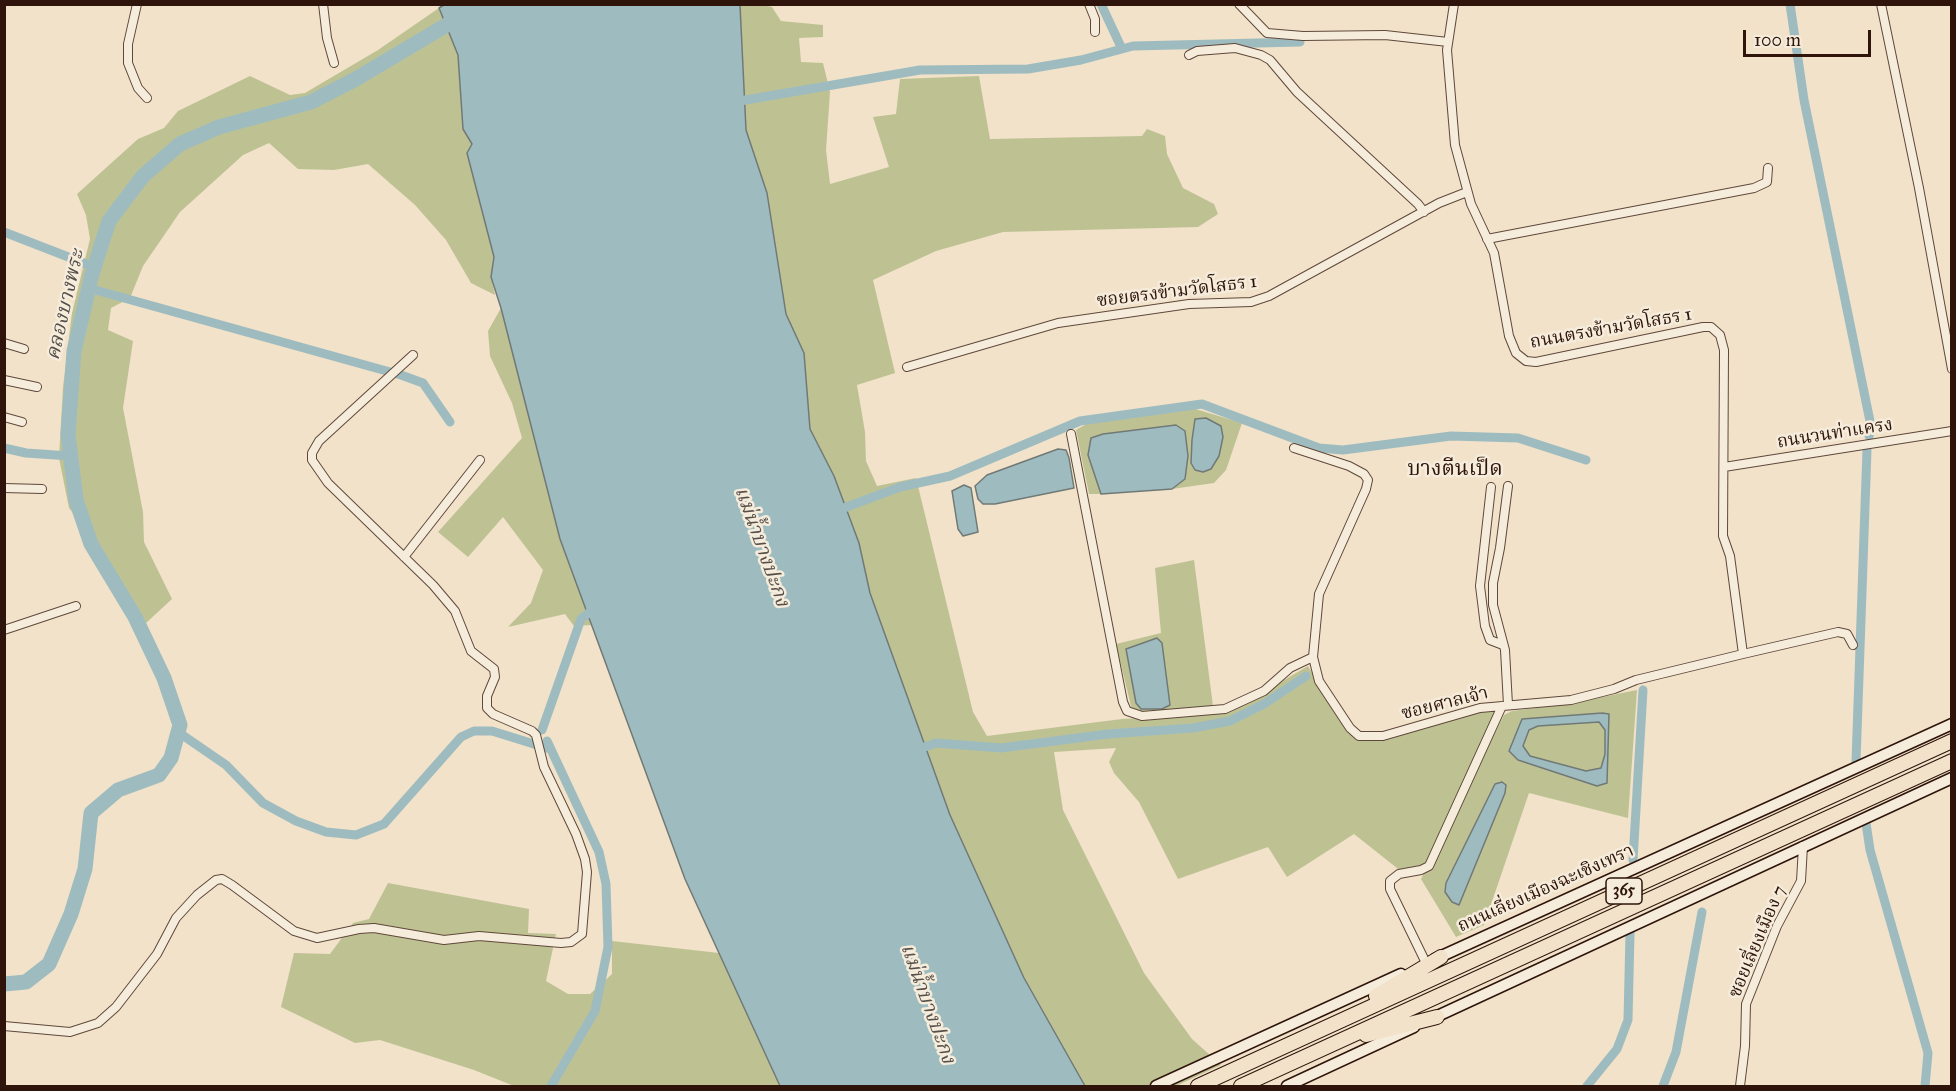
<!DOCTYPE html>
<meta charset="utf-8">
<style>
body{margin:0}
#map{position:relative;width:1956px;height:1091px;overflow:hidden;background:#f1e2c9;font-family:"IM FELL Great Primer",serif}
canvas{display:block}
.frame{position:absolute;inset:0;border:6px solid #2e140a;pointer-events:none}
.scale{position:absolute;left:1743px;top:30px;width:128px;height:27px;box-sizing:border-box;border:3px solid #2e140a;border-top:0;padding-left:8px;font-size:18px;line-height:21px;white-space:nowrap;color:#2e140a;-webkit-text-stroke:4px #f6ecdc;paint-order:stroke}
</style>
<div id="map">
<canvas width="1956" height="1091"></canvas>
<div class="frame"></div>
<div class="scale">100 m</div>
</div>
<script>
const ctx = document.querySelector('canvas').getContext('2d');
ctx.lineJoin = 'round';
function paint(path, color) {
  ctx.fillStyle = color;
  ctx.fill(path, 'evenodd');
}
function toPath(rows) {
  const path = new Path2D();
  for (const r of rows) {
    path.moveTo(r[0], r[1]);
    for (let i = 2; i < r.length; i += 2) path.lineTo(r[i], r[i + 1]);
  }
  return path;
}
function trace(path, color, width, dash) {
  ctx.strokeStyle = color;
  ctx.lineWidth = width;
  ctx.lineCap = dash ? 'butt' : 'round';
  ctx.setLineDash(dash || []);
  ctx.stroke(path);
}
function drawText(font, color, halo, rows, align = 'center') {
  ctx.font = font + ' "IM FELL Great Primer","Noto Serif Thai",serif';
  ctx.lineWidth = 5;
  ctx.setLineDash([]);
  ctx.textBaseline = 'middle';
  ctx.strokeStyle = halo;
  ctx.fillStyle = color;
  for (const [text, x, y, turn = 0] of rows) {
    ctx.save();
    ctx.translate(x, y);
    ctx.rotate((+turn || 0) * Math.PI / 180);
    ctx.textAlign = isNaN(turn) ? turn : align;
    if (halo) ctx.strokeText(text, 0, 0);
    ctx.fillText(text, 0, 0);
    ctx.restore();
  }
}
paint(toPath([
 [740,5,764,5,772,7,781,21,823,25,823,37,799,38,801,62,823,63,830,92,826,150,830,184,889,167,873,117,896,114,900,79,979,76,990,139,1142,136,1147,129,1165,136,1167,154,1183,188,1214,204,1218,214,1198,227,1003,232,936,251,873,280,895,373,857,385,865,432,866,461,877,486,916,478,973,712,987,736,1122,719,1228,713,1308,666,1339,718,1361,741,1376,741,1489,710,1496,712,1426,862,1407,876,1354,834,1287,877,1268,847,1178,879,1139,802,1114,773,1109,762,1116,748,1054,752,1063,810,1144,973,1192,1039,1221,1065,1176,1086,1085,1086,1024,978,950,815,870,593,859,543,834,476,810,429,804,353,786,314,767,193,746,130],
 [439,8,458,55,463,129,472,144,467,153,494,257,491,277,495,295,471,283,446,240,415,205,368,164,334,170,298,169,269,143,243,155,180,212,143,266,130,298,111,308,108,330,133,341,123,408,143,512,144,542,172,599,146,623,93,537,69,508,59,458,63,387,72,313,90,239,86,215,77,194,138,139,164,128,178,111,250,76,290,95,305,93,378,50],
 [501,308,560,539,592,625,574,626,565,614,508,627,531,603,543,570,503,517,468,557,438,532,522,438,512,403,490,356,488,331],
 [1192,408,1242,423,1226,470,1214,483,1172,489,1185,479,1177,425,1103,434,1091,438,1088,455,1101,494,1089,494,1076,430,1090,422],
 [1206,418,1221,426,1195,470,1191,463,1192,440],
 [1194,560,1213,706,1135,712,1131,706,1116,644,1161,633,1155,568],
 [1637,690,1628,818,1529,793,1484,925,1456,937,1421,879,1504,715,1512,711,1567,704],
 [388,883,529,909,528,933,556,934,546,981,568,994,590,994,612,974,612,941,719,953,780,1086,514,1086,474,1070,380,1040,355,1043,281,1007,294,953,330,954,353,923,369,919]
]), '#bec293');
const water = toPath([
 [444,5,740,5,746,130,767,193,786,314,804,353,810,429,834,476,859,543,870,593,950,815,1024,978,1085,1086,780,1086,685,879,560,539,501,308,491,277,494,257,467,153,472,144,463,129,458,55,439,8,444,5],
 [1206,418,1221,426,1223,437,1219,456,1211,469,1203,472,1195,470,1191,463,1192,440,1195,419,1206,418],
 [1176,425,1185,431,1188,456,1185,479,1172,489,1101,494,1088,455,1091,438,1103,434,1176,425],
 [1058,449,1066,450,1069,458,1074,488,995,504,983,504,978,499,975,486,987,475,1058,449],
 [964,485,971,488,978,532,963,536,958,529,952,491,964,485],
 [1157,638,1162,643,1170,705,1162,709,1141,709,1136,703,1126,649,1157,638],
 [1602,713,1609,714,1607,783,1597,786,1518,760,1509,751,1522,719,1602,713],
 [1599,722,1605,730,1605,754,1601,768,1586,771,1530,756,1523,746,1529,730,1538,726,1599,722],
 [1502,782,1506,785,1505,793,1459,905,1452,902,1445,892,1446,883,1495,784,1502,782]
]);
paint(water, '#9ebcbf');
trace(water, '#717977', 1.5);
trace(toPath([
 [1101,4,1122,49],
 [1790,4,1804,100,1871,426,1869,436],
 [734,102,920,70,1028,69,1081,60,1133,46,1300,42],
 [4,232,94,267],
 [88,288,401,375,423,383,450,422],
 [4,448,26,453,70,456],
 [836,511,900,487,950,476,1080,421,1202,404,1319,448,1343,450,1451,436,1518,438,1586,460],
 [542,730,581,619,596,607],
 [178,732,226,765,263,803,296,821,326,832,356,835,384,824,461,737,474,731,492,731,550,749],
 [547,741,599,852,606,884,608,947,595,1011,551,1086],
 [913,751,936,743,1001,748,1108,734,1193,728,1230,721,1264,704,1306,676],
 [1856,761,1867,450],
 [1866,823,1870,850,1928,1053,1925,1086],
 [1633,860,1643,690],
 [1587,1086,1617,1049,1628,1020,1630,933],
 [1663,1086,1676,1052,1702,912]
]), '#9ebcbf', 9);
trace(toPath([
 [4,984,26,982,49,964,71,914,85,869,91,813,118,790,159,775,171,758,180,725,164,678,135,617,91,544,76,500,68,434,74,351,92,274,109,221,143,176,180,144,219,127,311,102,354,80,482,4]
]), '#9ebcbf', 15);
const street = toPath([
 [137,4,128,44,128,63,138,88,147,98],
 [323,4,327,38,334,63],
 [1089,4,1095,19,1095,32],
 [1239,4,1267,33,1303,36,1385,35,1448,42],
 [1881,4,1919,188,1952,369],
 [1189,55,1197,51,1235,48,1261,55,1270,60,1297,92,1418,204,1424,212],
 [1487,239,1754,188,1767,182,1768,168],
 [4,343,24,349],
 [907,367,1058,323,1189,304,1251,302,1269,296,1439,203,1467,192],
 [4,380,37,387],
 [4,417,22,422],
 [1071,434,1123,702,1127,711,1142,716,1225,709,1264,691,1290,668,1313,657],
 [1294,448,1349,466,1364,474,1368,480,1366,489,1319,594,1313,657,1319,681,1350,728,1359,736,1383,736,1480,708,1571,700,1614,689,1636,680,1743,654,1730,556,1723,536,1724,350,1720,335,1711,327,1703,327,1536,362,1526,361,1516,353,1509,336,1494,253,1471,204,1455,145,1447,50,1454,4],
 [1724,467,1952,431],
 [1508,486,1500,548,1493,583,1493,605,1505,650,1508,705],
 [1491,487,1480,586,1485,626,1490,640,1503,645],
 [4,488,42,489],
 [404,557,480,460],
 [4,630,76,606],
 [1743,654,1838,632,1847,634,1853,645],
 [1426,963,1390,889,1390,881,1399,874,1421,870,1429,866,1502,706],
 [4,1026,70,1032,98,1023,116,1007,157,954,176,918,197,895,216,880,222,879,232,885,294,931,317,938,359,929,374,928,444,940,479,936,561,943,571,942,582,934,587,872,585,859,576,834,544,767,536,735,532,731,493,714,487,708,487,696,495,677,494,669,471,651,455,611,433,585,328,483,312,460,312,453,319,441,413,355],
 [1740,1086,1745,1046,1746,1004,1777,926,1801,881,1803,846]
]);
const secondary = toPath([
 [1435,959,1952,724],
 [1431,1019,1952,778],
 [1156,1086,1401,974],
 [1287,1086,1414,1027]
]);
const highway = toPath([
 [1376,996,1441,957],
 [1366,1035,1437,1017],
 [1198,1086,1952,741],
 [1241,1086,1952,761]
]);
trace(street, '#5f483a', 10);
trace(secondary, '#2e140a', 13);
trace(highway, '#2e140a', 16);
trace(street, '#f6ecdc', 8);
trace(secondary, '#f6ecdc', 10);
trace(highway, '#f1e2c9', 14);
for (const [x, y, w] of [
 [1624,891,36]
]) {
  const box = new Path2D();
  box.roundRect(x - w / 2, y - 13, w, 26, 4.5);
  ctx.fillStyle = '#f6ecdc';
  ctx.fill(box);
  trace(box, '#2e140a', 1.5);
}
drawText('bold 16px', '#2e140a', null, [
 ["365",1624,891]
]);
drawText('18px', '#2e140a', '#f6ecdc', [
 ["ซอยตรงข้ามวัดโสธร 1",1177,292,-7],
 ["ถนนตรงข้ามวัดโสธร 1",1611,329,-10],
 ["ถนนวนท่าแครง",1835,434,-9],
 ["ซอยศาลเจ้า",1445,704,-14],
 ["ถนนเลี่ยงเมืองฉะเชิงเทรา",1546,889,-24],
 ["ซอยเลี่ยงเมือง 7",1758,942,-67]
]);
drawText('italic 20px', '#554f49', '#f6ecdc', [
 ["คลองบางพระ",66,305,-77],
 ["แม่น้ำบางปะกง",761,547,70],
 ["แม่น้ำบางปะกง",927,1004,70]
]);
drawText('21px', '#2e140a', '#f6ecdc', [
 ["บางตีนเป็ด",1455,470]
]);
</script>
